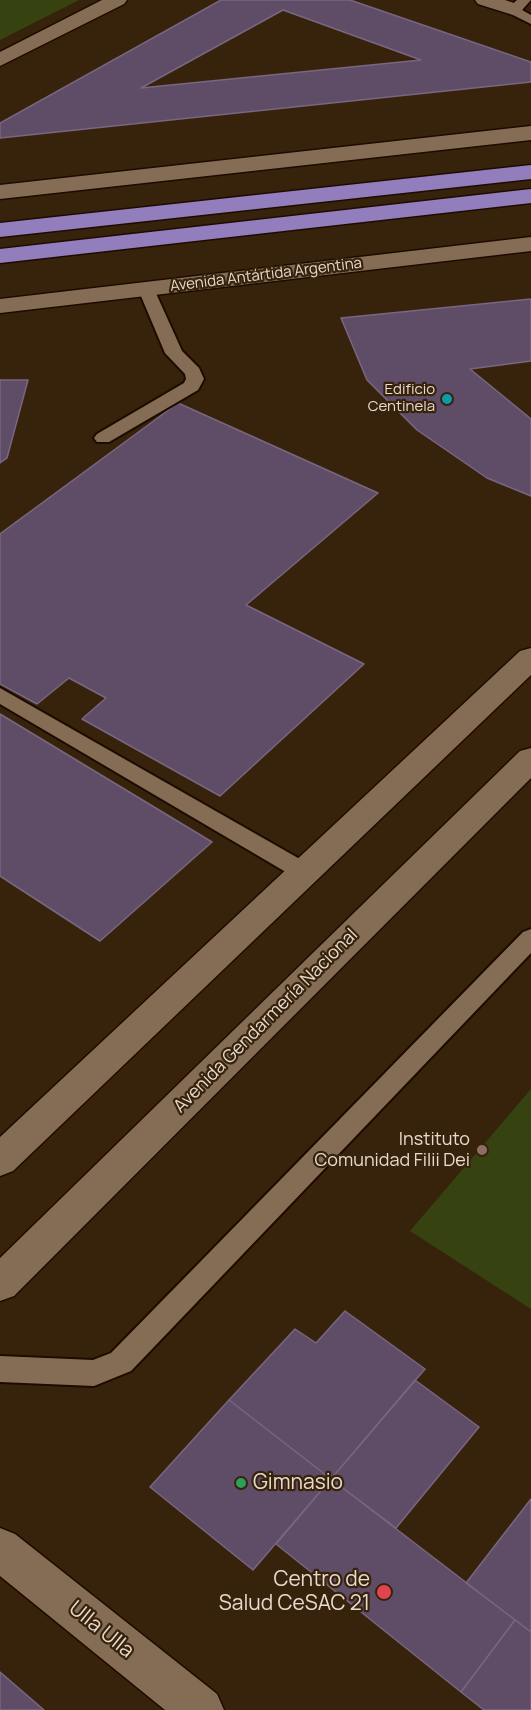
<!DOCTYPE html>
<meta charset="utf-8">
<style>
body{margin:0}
canvas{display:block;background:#37230c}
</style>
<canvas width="531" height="1710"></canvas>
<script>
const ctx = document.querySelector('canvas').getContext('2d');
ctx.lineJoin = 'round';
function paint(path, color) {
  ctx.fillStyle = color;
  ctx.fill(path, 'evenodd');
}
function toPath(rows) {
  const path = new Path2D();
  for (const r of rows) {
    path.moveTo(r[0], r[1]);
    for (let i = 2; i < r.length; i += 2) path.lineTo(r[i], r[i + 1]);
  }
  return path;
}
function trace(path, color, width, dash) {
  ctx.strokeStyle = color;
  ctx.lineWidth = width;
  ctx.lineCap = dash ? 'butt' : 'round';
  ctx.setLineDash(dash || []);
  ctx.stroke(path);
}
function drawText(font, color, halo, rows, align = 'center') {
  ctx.font = font + ' Manrope,sans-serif';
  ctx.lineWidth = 4.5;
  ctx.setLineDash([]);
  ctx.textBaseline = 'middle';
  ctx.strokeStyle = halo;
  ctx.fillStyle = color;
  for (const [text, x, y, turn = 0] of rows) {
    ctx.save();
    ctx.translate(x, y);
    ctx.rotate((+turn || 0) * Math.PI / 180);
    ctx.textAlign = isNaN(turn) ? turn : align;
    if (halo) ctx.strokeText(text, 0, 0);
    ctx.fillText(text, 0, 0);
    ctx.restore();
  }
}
paint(toPath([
 [0,0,79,0,0,40],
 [531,1089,531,1309,410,1231]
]), '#36420f');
const building = toPath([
 [221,0,350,0,531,62,531,82,0,138,0,123,221,0],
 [283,10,421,60,141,88,283,10],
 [531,299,531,361,470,369,531,419,531,496,487,478,417,430,367,380,341,318,531,299],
 [0,380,28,380,7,458,0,463,0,380],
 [178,403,378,493,246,605,364,664,220,796,82,719,106,698,69,678,37,704,0,684,0,534,178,403],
 [0,714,212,842,100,941,0,876,0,714],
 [345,1311,425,1369,331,1479,229,1400,295,1329,316,1343,345,1311],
 [415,1380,479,1427,396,1528,331,1479,415,1380],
 [229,1400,331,1479,253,1570,150,1487,229,1400],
 [331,1479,515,1620,461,1692,276,1544,331,1479],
 [531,1499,531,1632,466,1583,531,1499],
 [515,1620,531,1632,531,1710,484,1710,461,1692,515,1620],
 [0,1672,44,1710,0,1710,0,1672]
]);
paint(building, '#5f4c66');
trace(building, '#796681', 1.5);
const lane = toPath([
 [517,0,531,0,522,10,531,15,531,24,505,11,517,0],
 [146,284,154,289,182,351,199,368,204,379,198,390,109,442,97,442,94,438,97,434,184,383,186,379,185,374,165,353,138,289,146,284],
 [0,688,312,866,315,872,312,878,304,880,296,878,0,704,0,688],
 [531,929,531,953,131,1371,94,1386,0,1382,0,1356,93,1360,111,1353,523,932,531,929]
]);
const street = toPath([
 [475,0,505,0,520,5,523,9,520,13,513,15,478,4,475,0],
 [531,648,531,675,13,1171,0,1176,0,1137,520,651,531,648],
 [531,748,531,778,14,1296,0,1301,0,1258,520,751,531,748],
 [0,1528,15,1534,217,1694,224,1710,165,1710,0,1576,0,1528]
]);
const secondary = toPath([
 [102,0,127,0,124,4,0,66,0,52,102,0],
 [531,126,531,140,0,199,0,185,531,126],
 [531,237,531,251,0,313,0,299,531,237]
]);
const highway = toPath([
 [531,165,531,179,0,237,0,223,531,165],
 [531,189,531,203,0,263,0,249,531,189]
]);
trace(lane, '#1e0b00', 4);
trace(street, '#1e0b00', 3);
trace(secondary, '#1e0b00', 3);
trace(highway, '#1e0b00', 3);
paint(lane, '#856d55');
paint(street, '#856d55');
paint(secondary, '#856d55');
paint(highway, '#937ebd');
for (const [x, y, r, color] of [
 [447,399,6,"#0f9aa8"],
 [482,1150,6,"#8d6e63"],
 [241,1483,6,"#2e9e5b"],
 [384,1592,8,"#e0444e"]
]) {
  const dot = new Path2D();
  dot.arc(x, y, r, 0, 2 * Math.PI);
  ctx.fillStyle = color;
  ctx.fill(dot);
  trace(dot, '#37230c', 2);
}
drawText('15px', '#e8dacd', '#37230c', [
 ["Avenida Antártida Argentina",266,275,-7]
]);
drawText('15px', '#e8dacd', '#37230c', [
 ["Edificio",435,390],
 ["Centinela",435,407]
], 'right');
drawText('18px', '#e8dacd', '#37230c', [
 ["Avenida Gendarmería Nacional",266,1021,-45]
]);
drawText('18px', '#e8dacd', '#37230c', [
 ["Instituto",470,1140],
 ["Comunidad Filii Dei",470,1161]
], 'right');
drawText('21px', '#e8dacd', '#37230c', [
 ["Gimnasio",253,1483],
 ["Centro de",370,1580,"right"],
 ["Salud CeSAC 21",370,1604,"right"]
], 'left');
drawText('21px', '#e8dacd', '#37230c', [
 ["Ulla Ulla",101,1630,39]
]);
</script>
